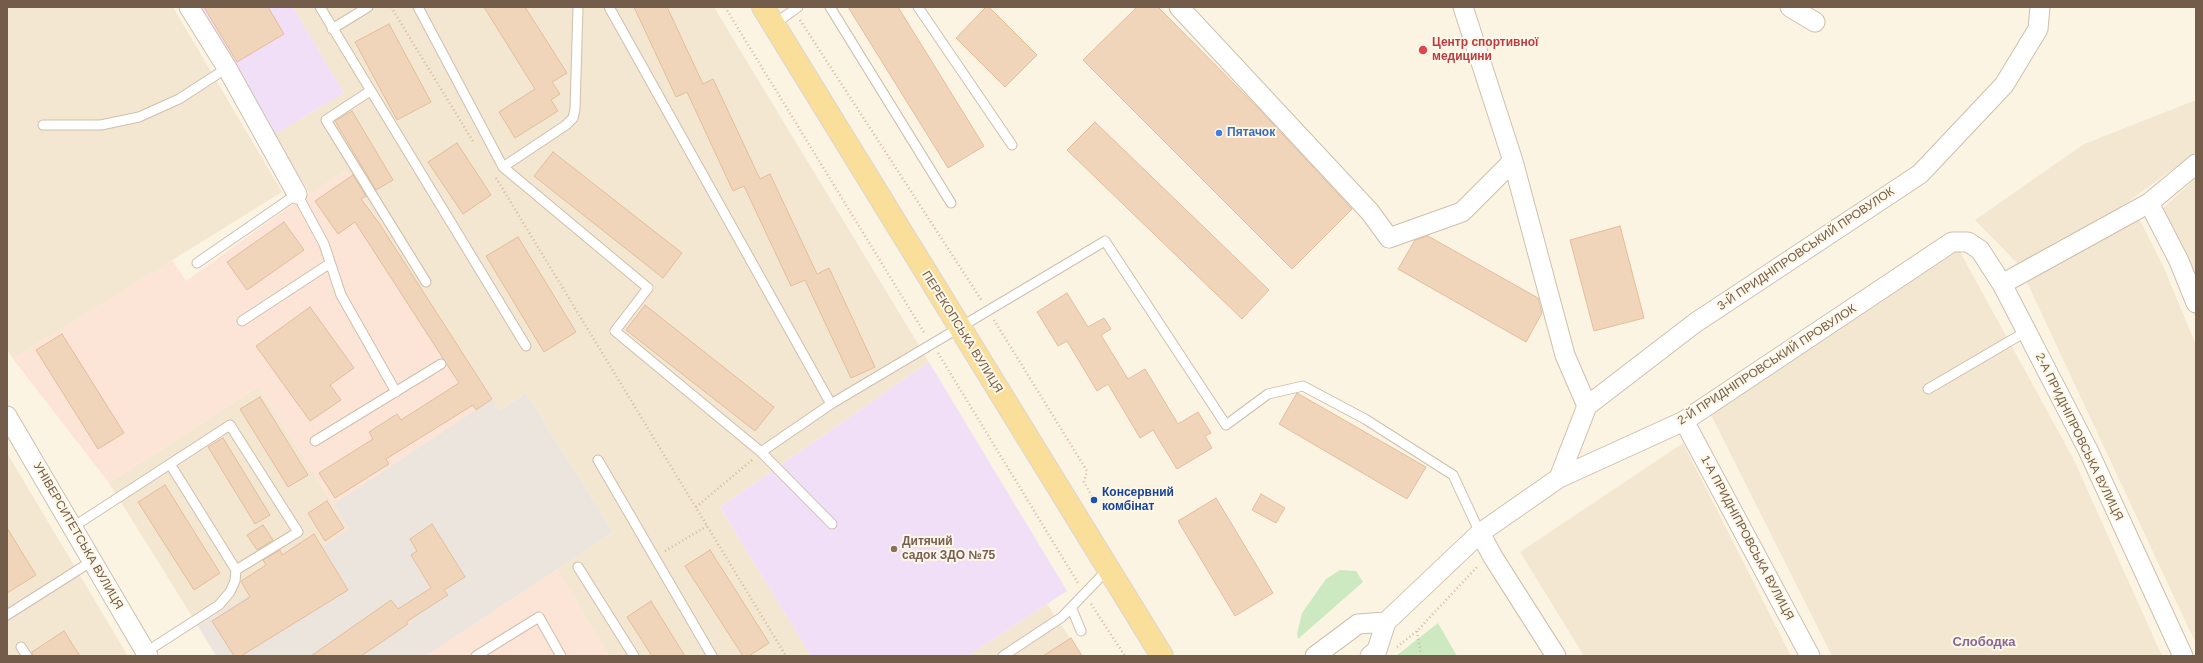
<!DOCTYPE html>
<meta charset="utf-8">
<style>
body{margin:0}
#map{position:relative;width:2203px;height:663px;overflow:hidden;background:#fcf4e2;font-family:Helvetica,sans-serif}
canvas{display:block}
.frame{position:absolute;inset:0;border:8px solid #735c49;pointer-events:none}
</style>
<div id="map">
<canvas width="2203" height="663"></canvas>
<div class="frame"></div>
</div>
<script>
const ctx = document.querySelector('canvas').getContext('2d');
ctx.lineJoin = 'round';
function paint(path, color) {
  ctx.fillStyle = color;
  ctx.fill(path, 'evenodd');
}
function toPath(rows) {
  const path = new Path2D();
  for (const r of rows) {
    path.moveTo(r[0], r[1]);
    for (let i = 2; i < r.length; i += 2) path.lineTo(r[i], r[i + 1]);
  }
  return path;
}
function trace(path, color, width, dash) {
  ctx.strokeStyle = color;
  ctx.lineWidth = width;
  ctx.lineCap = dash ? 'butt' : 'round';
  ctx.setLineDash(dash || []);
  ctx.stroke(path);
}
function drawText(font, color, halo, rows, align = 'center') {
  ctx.font = font + ' Helvetica,sans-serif';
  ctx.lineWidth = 4;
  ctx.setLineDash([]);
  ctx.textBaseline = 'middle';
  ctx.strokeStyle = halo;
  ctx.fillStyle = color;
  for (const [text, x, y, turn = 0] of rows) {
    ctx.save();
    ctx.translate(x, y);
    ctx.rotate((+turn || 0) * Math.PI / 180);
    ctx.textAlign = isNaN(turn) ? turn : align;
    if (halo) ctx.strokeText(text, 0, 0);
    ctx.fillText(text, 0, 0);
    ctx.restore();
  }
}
paint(toPath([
 [7,7,173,7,282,192,13,359,7,349],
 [293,7,714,7,929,362,720,507,811,656,609,656,557,569,613,532,526,393,499,411,346,170,310,194,274,135,344,93],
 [2196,100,2196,152,2121,207,2019,265,1975,220,2084,144],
 [2196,178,2196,289,2162,209],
 [2139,218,2164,268,2196,345,2196,644,2025,278],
 [1959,250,2073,458,2162,656,1832,656,1711,415],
 [258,387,349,529,198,626,109,483],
 [1683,443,1791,656,1584,656,1520,552],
 [7,453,128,656,7,656],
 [1047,604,1082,656,968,656]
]), '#f3e7d1');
paint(toPath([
 [346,170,492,399,333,504,258,387,109,483,13,359,172,260,186,281,289,207],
 [557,569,609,656,426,656]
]), '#fce5d6');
paint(toPath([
 [526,393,613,532,426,656,216,656,198,626,349,529,333,504,492,399,499,411]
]), '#ebe5dd');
paint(toPath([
 [198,7,293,7,344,93,274,135],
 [929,362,1067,591,968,656,811,656,720,507]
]), '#f1dff8');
paint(toPath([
 [1340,570,1356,571,1363,582,1298,639,1297,634,1302,613,1326,579],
 [1438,623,1457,656,1396,656]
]), '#cde9c1');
const building = toPath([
 [204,7,268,7,284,34,237,62,204,7],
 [484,7,525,7,567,73,552,82,560,94,551,100,558,111,515,138,499,112,535,89,484,7],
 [634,7,667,7,703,84,713,79,760,179,770,174,817,274,829,268,875,367,851,378,805,280,791,286,744,186,733,191,687,92,676,97,634,7],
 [848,7,898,7,984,146,948,168,848,7],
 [986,7,989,7,1037,55,1005,87,956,38,986,7],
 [1137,7,1158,7,1257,107,1352,209,1292,269,1083,60,1137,7],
 [389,24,431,102,397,120,355,42,389,24],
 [352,111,393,180,376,190,335,121,352,111],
 [1095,122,1269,290,1242,319,1067,150,1095,122],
 [457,143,491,195,463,214,428,162,457,143],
 [553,152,682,253,663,278,534,176,553,152],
 [353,175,366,196,361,199,379,223,492,399,476,410,473,405,386,459,389,464,335,498,319,473,373,439,369,432,397,414,401,420,459,383,355,222,338,234,315,201,353,175],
 [284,222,304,250,247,290,227,262,284,222],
 [1620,226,1644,318,1594,331,1570,240,1620,226],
 [1428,236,1538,298,1542,313,1526,342,1398,269,1415,240,1428,236],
 [518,237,576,332,544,352,486,256,518,237],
 [1067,293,1088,327,1104,318,1111,329,1101,335,1128,379,1145,369,1178,424,1198,412,1211,433,1205,436,1212,448,1177,469,1153,430,1140,438,1108,384,1097,391,1067,341,1058,346,1037,312,1067,293],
 [645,305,774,407,755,431,626,330,645,305],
 [310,307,354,368,330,385,341,400,310,421,256,346,310,307],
 [62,334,124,433,98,449,36,350,62,334],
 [1297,393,1426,467,1407,499,1279,424,1297,393],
 [260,397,308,475,288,487,240,409,260,397],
 [223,438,270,515,255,524,208,447,223,438],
 [165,485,220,573,194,590,138,502,165,485],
 [1261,494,1285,508,1276,523,1252,510,1261,494],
 [1216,498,1273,593,1235,616,1178,521,1216,498],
 [327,501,344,528,325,541,308,513,327,501],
 [432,524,465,577,444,590,448,595,406,622,408,624,361,656,311,656,391,600,398,609,431,588,411,555,417,551,410,539,432,524],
 [263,525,273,540,257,550,247,535,263,525],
 [7,528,36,575,7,593,7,528],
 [314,534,348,590,241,656,234,656,212,621,250,597,241,581,266,565,263,560,280,550,282,555,314,534],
 [710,550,769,643,749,656,743,656,685,566,710,550],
 [651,601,685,656,652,656,627,617,651,601],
 [64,631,80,656,33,656,32,652,64,631],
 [1071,638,1082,656,1043,656,1071,638]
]);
paint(building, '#f1d5ba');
trace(building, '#e3bd9b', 1);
const lane = toPath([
 [320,7,526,346],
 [418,7,503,167,648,288,615,331,761,452,831,404,1105,241,1226,425,1268,394,1303,386,1365,419,1453,475,1480,533],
 [609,7,831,404],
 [830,7,951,203],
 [918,7,1012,145],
 [773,25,798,7],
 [332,29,368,7],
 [370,91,326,120,426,282],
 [43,125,101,125,139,117,179,99,227,68],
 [503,167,566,125,573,118,575,109,578,7],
 [197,263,297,194,324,244,341,295,396,392],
 [242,321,329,264],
 [1928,389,2027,331],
 [315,441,441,364],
 [761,452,832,524],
 [598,460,712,656],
 [73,527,230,425,298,532,236,570],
 [578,567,634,656],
 [1072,609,1081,631],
 [7,615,92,561],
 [21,647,27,656],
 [146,652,219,605,230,592,235,581,236,570,170,464],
 [476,656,539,617,561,656],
 [1003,656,1062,617,1109,568]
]);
const street = toPath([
 [189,7,227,68,297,194],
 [1179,7,1370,212,1389,238,1462,212,1513,161,1565,355,1587,406],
 [1463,7,1513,161],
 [1790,7,1815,22],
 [2149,203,2179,261,2196,303],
 [2002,284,2149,203,2196,164],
 [7,416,148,656],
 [1684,421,1810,656],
 [1559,478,1587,406,1695,323,1920,174,2004,85,2038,29,2040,7],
 [1480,533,1493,557,1556,656],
 [1315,656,1358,624,1386,622],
 [1370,656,1377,650,1386,622,1480,533,1559,478,1684,421,1952,242,1968,242,1980,250,2002,284,2088,450,2183,656]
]);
const primary = toPath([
 [763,7,1162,656]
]);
trace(lane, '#cfbfac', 11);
trace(street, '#cfbfac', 21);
trace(primary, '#dbd5d0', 24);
trace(toPath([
 [391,7,474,143],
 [725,7,925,334],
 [800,20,982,301],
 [496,178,786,656],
 [994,320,1087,471,1084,482,1094,500],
 [938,353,1078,583],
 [696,507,752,460],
 [665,551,707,526],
 [1091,604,1125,656],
 [1417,631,1421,656],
 [1397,647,1417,631,1478,566]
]), '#d5b89e', 2.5, [1, 3]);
trace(lane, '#fff', 9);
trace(street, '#fff', 19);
trace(primary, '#fadf9b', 22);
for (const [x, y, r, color] of [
 [1423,50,5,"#e0444e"],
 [1219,133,4,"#3f7fe0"],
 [1094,500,4,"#1a4fb4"],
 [894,549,4,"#8d6e63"]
]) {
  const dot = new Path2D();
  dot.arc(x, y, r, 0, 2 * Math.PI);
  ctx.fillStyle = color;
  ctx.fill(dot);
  trace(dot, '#fff8e8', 1.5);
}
drawText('bold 12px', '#be3a42', '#fff8e8', [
 ["Центр спортивної",1432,43],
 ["медицини",1432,57]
], 'left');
drawText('bold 12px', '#366cbe', '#fff8e8', [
 ["Пятачок",1227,133]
], 'left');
drawText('12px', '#735c49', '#fff8e8', [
 ["3-Й ПРИДНІПРОВСЬКИЙ ПРОВУЛОК",1806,249,-34],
 ["ПЕРЕКОПСЬКА ВУЛИЦЯ",962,332,58],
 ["2-Й ПРИДНІПРОВСЬКИЙ ПРОВУЛОК",1767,365,-33],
 ["2-А ПРИДНІПРОВСЬКА ВУЛИЦЯ",2079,437,64],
 ["УНІВЕРСИТЕТСЬКА ВУЛИЦЯ",78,536,60],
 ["1-А ПРИДНІПРОВСЬКА ВУЛИЦЯ",1747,538,62]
]);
drawText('bold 12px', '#164399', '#fff8e8', [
 ["Консервний",1102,493],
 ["комбінат",1102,507]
], 'left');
drawText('bold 12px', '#785e54', '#fff8e8', [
 ["Дитячий",902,542],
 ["садок ЗДО №75",902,556]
], 'left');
drawText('bold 13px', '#8a6596', '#fff8e8', [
 ["Слободка",1984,642]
]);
</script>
